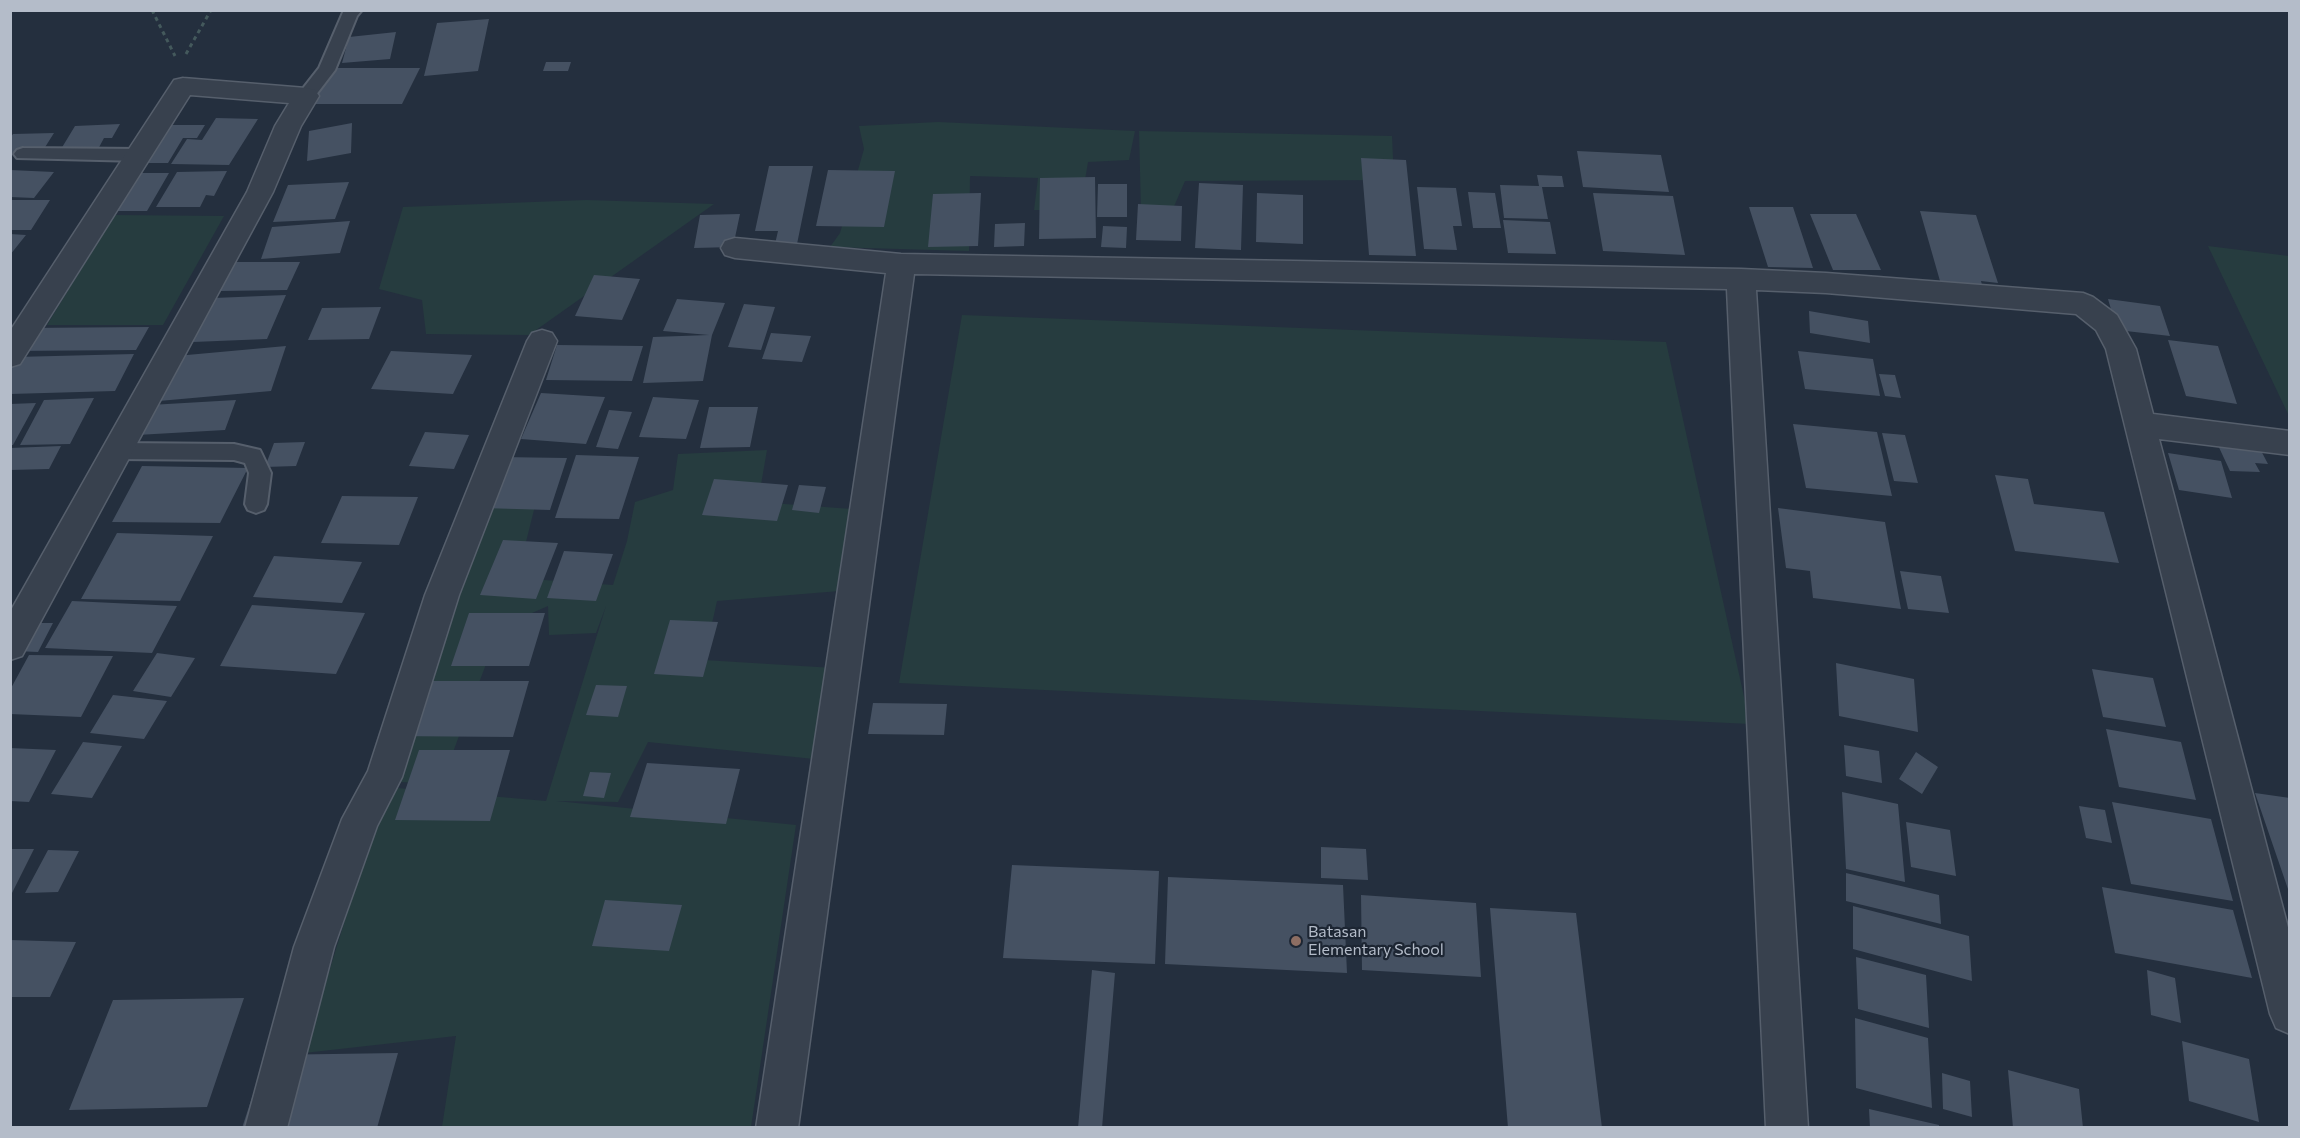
<!DOCTYPE html>
<style>
body{margin:0}
#map{position:relative;width:2300px;height:1138px;overflow:hidden;background:#242f3e;font-family:Commissioner,sans-serif}
canvas{display:block}
.frame{position:absolute;inset:0;border:12px solid #b4bcc9;pointer-events:none}
</style>
<div id="map">
<canvas width="2300" height="1138"></canvas>
<div class="frame"></div>
</div>
<script>
const ctx = document.querySelector('canvas').getContext('2d');
ctx.lineJoin = 'round';
function paint(path, color) {
  ctx.fillStyle = color;
  ctx.fill(path, 'evenodd');
}
function toPath(rows) {
  const path = new Path2D();
  for (const r of rows) {
    path.moveTo(r[0], r[1]);
    for (let i = 2; i < r.length; i += 2) path.lineTo(r[i], r[i + 1]);
  }
  return path;
}
function trace(path, color, width, dash) {
  ctx.strokeStyle = color;
  ctx.lineWidth = width;
  ctx.lineCap = dash ? 'butt' : 'round';
  ctx.setLineDash(dash || []);
  ctx.stroke(path);
}
function drawText(font, color, halo, rows, align = 'center') {
  ctx.font = font + ' Commissioner,sans-serif';
  ctx.lineWidth = 4.5;
  ctx.setLineDash([]);
  ctx.textBaseline = 'middle';
  ctx.strokeStyle = halo;
  ctx.fillStyle = color;
  for (const [text, x, y, turn = 0] of rows) {
    ctx.save();
    ctx.translate(x, y);
    ctx.rotate((+turn || 0) * Math.PI / 180);
    ctx.textAlign = isNaN(turn) ? turn : align;
    if (halo) ctx.strokeText(text, 0, 0);
    ctx.fillText(text, 0, 0);
    ctx.restore();
  }
}
paint(toPath([
 [938,122,1135,131,1129,160,1088,162,1080,210,1034,210,1038,178,970,176,969,251,830,247,840,233,864,149,859,126],
 [1139,131,1392,136,1394,180,1185,181,1172,211,1141,211],
 [586,200,714,204,529,335,426,334,422,300,379,289,403,207],
 [114,215,224,216,163,325,47,325],
 [2208,246,2289,256,2289,416],
 [962,315,1666,342,1750,724,899,683],
 [767,450,758,502,865,510,852,590,717,601,704,660,834,668,824,760,648,742,618,802,556,801,796,825,751,1127,442,1127,456,1036,304,1053,386,787,546,801,606,606,596,633,549,635,548,606,500,627,441,784,379,781,391,695,488,475,542,478,517,578,613,585,627,541,635,502,673,490,678,454]
]), '#263c3f');
paint(toPath([
 [489,19,478,71,424,76,437,23],
 [396,32,390,59,342,63,349,37],
 [546,62,571,62,568,71,543,71],
 [332,68,420,68,402,104,312,104],
 [216,118,258,119,229,165,171,164,187,139,202,140],
 [352,123,351,153,307,161,309,131],
 [120,124,112,138,104,138,96,153,58,154,75,126],
 [170,125,205,125,197,138,183,138,168,163,147,163],
 [54,133,42,152,10,153,10,138,13,134],
 [1577,151,1661,155,1669,192,1583,187],
 [1361,158,1406,160,1416,256,1369,255],
 [769,166,813,166,797,244,775,244,778,231,755,231],
 [10,170,54,172,34,198,10,197],
 [828,170,895,171,884,227,816,226],
 [227,171,214,196,206,195,200,207,156,207,177,172],
 [119,173,169,173,147,211,95,211],
 [1537,175,1562,176,1564,187,1542,187,1548,219,1504,218,1500,185,1539,186],
 [1095,177,1096,238,1039,239,1040,178],
 [349,182,335,219,273,222,288,185],
 [1199,183,1243,185,1241,250,1195,248],
 [1098,184,1127,184,1127,217,1097,217],
 [1417,187,1456,188,1462,226,1453,226,1457,250,1424,249],
 [1468,192,1495,193,1501,228,1473,228],
 [981,193,978,246,928,247,933,194],
 [1257,193,1303,195,1303,244,1256,242],
 [1593,193,1673,196,1685,255,1603,251],
 [10,200,50,200,31,230,10,230],
 [1138,204,1182,206,1181,241,1136,240],
 [1749,207,1793,207,1813,268,1768,267],
 [1920,211,1976,215,1998,283,1981,281,1984,292,1942,288],
 [740,214,733,247,694,248,700,215],
 [1810,214,1856,214,1881,270,1833,270],
 [1503,220,1550,222,1556,254,1508,253],
 [350,221,340,253,261,259,272,227],
 [1025,223,1024,246,994,247,995,224],
 [1103,226,1127,227,1126,248,1101,247],
 [10,234,26,235,10,255],
 [235,262,300,262,287,290,220,291],
 [594,275,640,279,622,320,575,316],
 [286,295,267,339,193,342,214,298],
 [677,299,725,303,712,335,703,381,643,383,653,337,709,335,663,331],
 [2108,299,2160,306,2170,336,2117,330],
 [744,304,775,307,761,350,728,347],
 [381,307,369,339,308,340,322,308],
 [1809,311,1868,321,1870,343,1810,333],
 [149,327,136,350,10,351,23,328],
 [771,333,811,336,802,362,762,359],
 [2168,340,2218,346,2237,404,2186,396],
 [557,345,643,346,632,381,546,380],
 [286,346,271,391,159,401,176,356],
 [391,351,472,355,453,394,371,389],
 [1798,351,1873,359,1880,396,1805,389],
 [134,354,115,391,10,394,10,366,15,357],
 [1879,374,1895,375,1901,398,1885,396],
 [541,393,605,397,586,444,521,439],
 [653,397,699,400,686,439,639,437],
 [94,398,70,444,20,445,44,400],
 [236,400,225,430,137,435,150,405],
 [36,403,13,445,10,445,10,404],
 [709,407,758,407,750,447,700,448],
 [609,410,632,412,618,449,596,447],
 [1793,424,1877,432,1892,496,1806,488],
 [425,432,469,435,454,469,409,466],
 [1882,433,1905,435,1918,483,1894,481],
 [2216,441,2257,443,2268,464,2255,463,2260,472,2230,471],
 [305,442,296,466,265,467,274,443],
 [61,446,49,469,10,470,10,448],
 [2168,453,2221,461,2232,498,2179,490],
 [576,455,639,457,619,519,555,518],
 [500,457,567,458,550,510,482,508],
 [142,466,248,468,220,523,112,522],
 [1995,475,2028,479,2034,504,2104,512,2119,563,2015,551],
 [714,479,788,485,777,521,702,515],
 [799,485,826,487,819,513,792,510],
 [342,496,418,497,399,545,321,543],
 [1778,508,1885,522,1901,609,1813,598,1810,571,1786,568],
 [117,533,213,536,180,601,81,599],
 [503,540,558,543,536,599,480,595],
 [564,551,613,554,596,601,547,598],
 [274,556,362,562,342,603,253,597],
 [1900,571,1941,576,1949,613,1908,609],
 [72,601,177,606,152,653,45,648],
 [252,605,365,613,336,674,220,666],
 [469,613,545,613,529,666,451,666],
 [670,620,718,622,703,677,654,674],
 [31,623,53,623,38,652,15,651],
 [157,653,195,658,171,697,133,691],
 [29,655,113,656,81,717,10,714,10,690],
 [1836,663,1914,679,1918,732,1839,716],
 [2092,669,2153,678,2166,727,2103,717],
 [409,681,529,681,513,737,390,736],
 [596,685,627,686,618,717,586,715],
 [113,695,167,701,144,739,90,733],
 [873,703,947,704,944,735,868,734],
 [2106,729,2181,742,2196,800,2119,787],
 [83,742,122,746,92,798,51,794],
 [1844,745,1879,751,1882,783,1846,776],
 [10,748,56,750,29,802,10,801],
 [419,750,510,750,490,821,395,820],
 [1916,752,1938,767,1922,794,1899,779],
 [647,763,740,769,726,824,630,817],
 [590,772,611,773,604,798,583,796],
 [1842,792,1898,804,1905,882,1846,869],
 [2255,793,2290,798,2290,892,2289,892],
 [2112,802,2211,819,2233,901,2131,884],
 [2079,806,2105,810,2112,843,2086,838],
 [1906,822,1950,830,1956,876,1911,867],
 [1321,847,1366,849,1368,880,1321,878],
 [10,849,34,849,10,897],
 [48,850,79,851,58,892,25,893],
 [1012,865,1159,871,1155,964,1003,958],
 [1846,873,1939,895,1941,924,1846,901],
 [1168,877,1343,885,1347,973,1165,964],
 [2102,887,2233,910,2252,978,2115,953],
 [1361,895,1476,903,1481,977,1362,970],
 [605,900,682,905,669,951,592,946],
 [1853,906,1969,936,1972,981,1853,949],
 [1490,908,1576,913,1602,1128,1508,1128],
 [10,940,76,942,50,997,10,997],
 [1856,957,1926,975,1929,1028,1858,1009],
 [1092,970,1115,973,1102,1128,1078,1128],
 [2147,970,2175,978,2181,1023,2151,1015],
 [244,998,207,1107,69,1110,113,1000],
 [1855,1018,1928,1038,1932,1108,1856,1088],
 [2182,1041,2249,1059,2259,1122,2189,1101],
 [398,1053,377,1128,242,1128,266,1055],
 [2008,1070,2079,1089,2083,1128,2013,1128],
 [1942,1073,1970,1081,1972,1117,1943,1109],
 [1869,1109,1939,1125,1939,1128,1870,1128]
]), '#455162');
const service = toPath([
 [344,10,362,10,357,16,335,70,312,100,300,100,297,96,319,68,344,10],
 [23,148,140,149,146,151,149,155,146,159,140,161,17,158,14,154,17,150,23,148],
 [118,443,234,444,260,450,271,473,267,504,264,510,256,513,248,510,245,504,249,473,245,463,234,460,118,459,111,457,107,451,111,445,118,443]
]);
const minor = toPath([
 [183,78,306,88,315,90,319,96,301,126,273,192,22,656,10,660,10,612,247,192,275,126,289,103,190,95,20,364,10,367,10,331,174,80,183,78],
 [735,238,901,254,1741,269,1826,273,2083,293,2093,297,2117,315,2136,349,2153,414,2290,431,2290,455,2159,439,2290,935,2290,1034,2276,1028,2270,1014,2106,349,2096,330,2076,314,1826,293,1756,290,1808,1128,1766,1128,1727,289,914,274,798,1128,756,1128,886,273,735,258,725,255,721,248,725,241,735,238],
 [542,330,552,333,557,341,459,595,402,777,377,826,334,947,287,1128,245,1128,294,947,342,819,368,771,425,595,527,341,532,333,542,330]
]);
trace(service, '#565f6c', 4);
trace(minor, '#565f6c', 3);
trace(toPath([
 [152,10,175,56],
 [186,54,211,10]
]), '#44595c', 3, [4, 4]);
paint(service, '#38414e');
paint(minor, '#38414e');
for (const [x, y, r, color] of [
 [1296,941,6,"#8d6e63"]
]) {
  const dot = new Path2D();
  dot.arc(x, y, r, 0, 2 * Math.PI);
  ctx.fillStyle = color;
  ctx.fill(dot);
  trace(dot, '#1d2633', 2);
}
drawText('16px', '#b4bcc9', '#1d2633', [
 ["Batasan",1308,932],
 ["Elementary School",1308,950]
], 'left');
</script>
